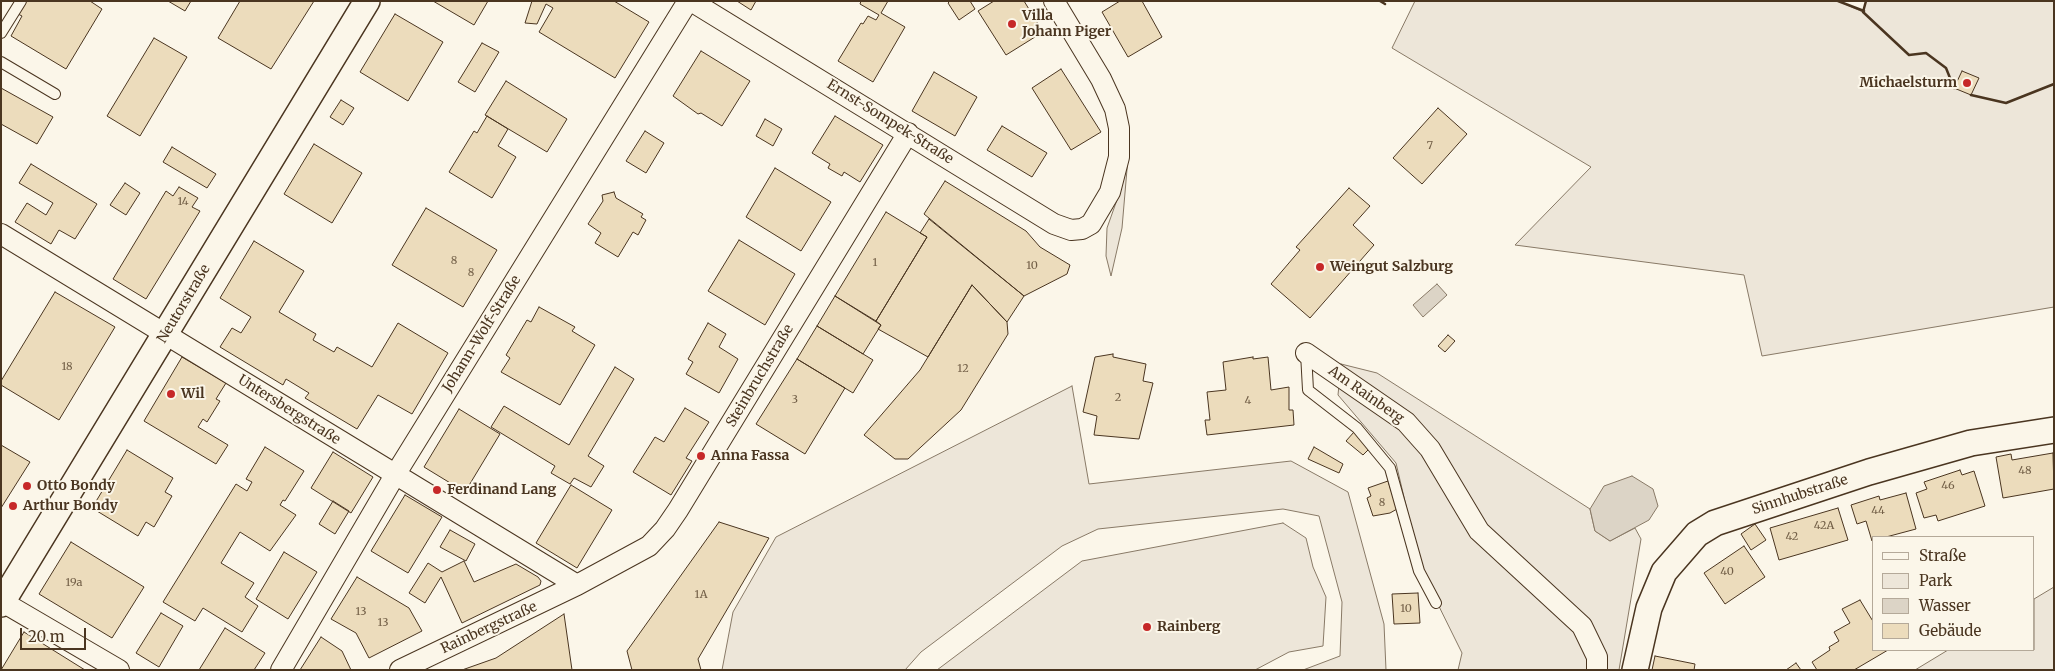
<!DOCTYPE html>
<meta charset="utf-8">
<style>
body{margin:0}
#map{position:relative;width:2055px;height:671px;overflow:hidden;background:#fbf6e9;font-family:Merriweather,serif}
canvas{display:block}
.frame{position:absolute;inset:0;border:2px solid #4a3520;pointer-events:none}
.legend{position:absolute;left:1872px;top:536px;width:162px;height:115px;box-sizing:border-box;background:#fbf6e9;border:1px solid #b4a999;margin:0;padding:6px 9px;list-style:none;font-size:15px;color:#4a3520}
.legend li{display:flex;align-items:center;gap:10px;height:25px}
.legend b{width:25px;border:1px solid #b4a999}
.scale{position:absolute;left:20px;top:628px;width:66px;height:22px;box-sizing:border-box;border:2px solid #4a3520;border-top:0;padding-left:6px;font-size:15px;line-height:18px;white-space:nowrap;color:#4a3520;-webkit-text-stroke:4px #fbf6e9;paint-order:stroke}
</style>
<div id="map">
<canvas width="2055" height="671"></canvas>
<div class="frame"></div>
<ul class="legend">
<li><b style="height:6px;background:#fbf6e9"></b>Straße</li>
<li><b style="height:14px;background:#ede6d9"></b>Park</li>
<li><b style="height:14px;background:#dcd4c6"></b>Wasser</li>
<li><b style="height:14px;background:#ecdcbc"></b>Gebäude</li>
</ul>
<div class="scale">20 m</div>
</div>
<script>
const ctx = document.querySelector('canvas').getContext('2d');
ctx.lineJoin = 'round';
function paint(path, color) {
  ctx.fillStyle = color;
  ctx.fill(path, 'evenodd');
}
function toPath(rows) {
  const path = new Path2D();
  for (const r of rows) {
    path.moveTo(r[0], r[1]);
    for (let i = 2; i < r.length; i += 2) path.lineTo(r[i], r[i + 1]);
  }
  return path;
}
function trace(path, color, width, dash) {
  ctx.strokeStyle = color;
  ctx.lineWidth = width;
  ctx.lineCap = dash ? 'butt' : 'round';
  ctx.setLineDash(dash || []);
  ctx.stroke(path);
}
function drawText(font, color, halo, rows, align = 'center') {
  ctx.font = font + ' Merriweather,serif';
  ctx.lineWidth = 4;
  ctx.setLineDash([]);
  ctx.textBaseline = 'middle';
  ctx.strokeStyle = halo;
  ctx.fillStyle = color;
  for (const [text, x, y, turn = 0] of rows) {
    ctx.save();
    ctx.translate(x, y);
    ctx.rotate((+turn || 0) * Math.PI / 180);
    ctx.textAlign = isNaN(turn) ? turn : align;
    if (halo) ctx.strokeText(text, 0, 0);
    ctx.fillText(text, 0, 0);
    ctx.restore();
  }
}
const green = toPath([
 [1415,1,1838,1,1863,12,1866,1,2054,1,2054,307,1762,356,1744,275,1515,245,1591,167,1392,48,1415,1],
 [1129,146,1122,228,1111,276,1106,256,1107,228,1118,197,1129,146],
 [1341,364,1377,373,1590,509,1595,531,1610,541,1635,528,1641,539,1619,670,1458,670,1462,653,1421,570,1396,463,1338,395,1341,364],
 [1072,386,1089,484,1291,461,1348,492,1384,624,1386,670,1303,670,1340,656,1342,602,1319,516,1283,509,1098,529,1062,546,921,652,905,670,722,670,733,612,776,537,1072,386],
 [1283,523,1306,538,1313,567,1326,597,1323,646,1289,652,1255,670,937,670,1082,561,1283,523],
 [2054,587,2054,670,1915,670,1948,650,2034,650,2034,599,2054,587]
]);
paint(green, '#ede6d9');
trace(green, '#887966', 1);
const water = toPath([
 [1437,284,1447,295,1423,317,1413,305,1437,284],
 [1632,476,1653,489,1658,506,1649,520,1610,541,1595,531,1590,509,1604,486,1632,476]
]);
paint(water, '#dcd4c6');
trace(water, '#887966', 1);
const building = toPath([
 [25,1,90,1,102,9,66,69,11,36,22,16,18,14,25,1],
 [168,1,191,1,185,11,168,1],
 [240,1,314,1,271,69,218,38,240,1],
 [433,1,488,1,474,25,433,1],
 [532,1,614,1,649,22,615,78,539,32,553,8,546,4,537,24,525,23,532,1],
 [737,1,756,1,751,10,737,1],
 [861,1,888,1,881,13,905,27,873,82,838,61,861,23,863,24,868,16,876,20,879,15,860,4,861,1],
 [950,1,970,1,975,9,959,20,948,3,950,1],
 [994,1,1024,1,1043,32,1006,55,978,11,994,1],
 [1120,1,1142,1,1162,37,1128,57,1102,12,1120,1],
 [395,14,443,42,408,101,360,72,395,14],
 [154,38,187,57,140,136,107,116,154,38],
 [482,43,499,52,475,92,458,82,482,43],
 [701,51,750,81,722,126,701,113,698,114,673,96,701,51],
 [1061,69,1101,132,1071,150,1032,88,1061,69],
 [1962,71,1979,78,1971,95,1954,88,1962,71],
 [934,72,977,97,955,136,912,111,934,72],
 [506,81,567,119,547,152,485,115,506,81],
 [1,88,53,117,37,144,1,124,1,88],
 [341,100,354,108,343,125,330,117,341,100],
 [1438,108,1467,134,1422,184,1393,158,1438,108],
 [487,116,508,129,498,146,516,157,492,198,449,172,474,131,477,133,487,116],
 [835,116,883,145,860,182,844,172,842,176,828,168,830,164,812,153,835,116],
 [765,119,782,129,773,146,756,136,765,119],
 [1002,126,1047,153,1032,177,987,150,1002,126],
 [645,131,664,143,646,173,626,161,645,131],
 [314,144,362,173,332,223,284,194,314,144],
 [172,147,216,174,207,188,163,162,172,147],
 [31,164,97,204,75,239,59,230,51,244,15,222,27,203,46,215,53,203,19,183,31,164],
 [775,168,831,202,801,251,746,217,775,168],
 [945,181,1026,231,1040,247,1070,265,1067,274,1024,296,924,214,945,181],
 [125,183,140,193,126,215,110,205,125,183],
 [179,187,198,198,192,207,200,211,146,299,113,279,166,191,173,196,179,187],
 [1349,188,1370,206,1353,225,1374,245,1310,318,1271,284,1300,250,1296,247,1349,188],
 [614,192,616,198,643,214,641,217,646,220,638,235,633,232,618,257,595,243,601,233,588,224,603,201,602,195,614,192],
 [426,208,497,250,463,307,392,265,426,208],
 [886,212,927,237,876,321,835,296,886,212],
 [929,219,1024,296,1007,322,972,285,928,357,878,329,881,325,876,321,927,237,920,233,929,219],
 [739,240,795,274,765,325,708,291,739,240],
 [254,241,304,271,279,312,316,334,313,340,334,352,337,347,372,367,398,323,448,353,412,414,378,395,357,429,305,398,309,393,286,379,283,385,220,347,232,328,241,333,251,317,220,298,254,241],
 [972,285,1007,322,1008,334,961,410,908,459,895,459,864,435,920,370,972,285],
 [55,292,115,327,59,420,1,385,1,381,55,292],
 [835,296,881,325,863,354,817,326,835,296],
 [539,307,575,327,572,331,595,345,560,405,501,372,510,358,506,355,527,320,531,322,539,307],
 [708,323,726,334,719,347,738,359,719,393,686,374,693,362,688,359,708,323],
 [817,326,873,360,853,393,797,359,817,326],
 [1448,335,1455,341,1445,352,1438,346,1448,335],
 [1113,354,1113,357,1146,364,1143,381,1153,383,1139,439,1094,435,1097,416,1083,412,1095,357,1113,354],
 [182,357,226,383,216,399,220,401,207,422,203,419,198,427,228,445,216,464,144,421,182,357],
 [1253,357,1253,359,1268,357,1271,390,1289,387,1289,410,1293,410,1294,425,1207,435,1205,420,1210,420,1207,392,1226,390,1223,362,1253,357],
 [797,359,845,388,805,454,756,424,797,359],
 [615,367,634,379,588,456,604,466,591,487,574,478,570,484,551,473,555,466,491,427,504,406,569,445,615,367],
 [685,408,709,422,686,458,692,461,671,495,633,472,655,437,664,442,685,408],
 [459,409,500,434,465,492,424,467,459,409],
 [1354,432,1370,448,1363,455,1346,441,1354,432],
 [1,445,30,462,1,508,1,445],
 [265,447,304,471,285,501,283,500,280,505,296,515,270,551,240,532,221,563,254,583,245,597,258,606,242,632,203,608,195,621,163,602,236,484,247,491,252,482,246,479,265,447],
 [1314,447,1343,464,1339,473,1308,459,1314,447],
 [127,450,173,478,165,492,172,496,154,527,146,522,138,536,92,508,127,450],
 [333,452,373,477,351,513,311,488,333,452],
 [2053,453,2054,489,2003,498,1996,457,2011,454,2012,460,2053,453],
 [1960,470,1962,475,1974,471,1985,506,1938,521,1936,515,1924,518,1916,493,1927,489,1924,482,1960,470],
 [1388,481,1397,509,1390,513,1373,516,1367,498,1371,496,1368,488,1388,481],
 [571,485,612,510,577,568,536,543,571,485],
 [1906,493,1916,529,1886,537,1874,537,1872,541,1866,521,1857,524,1851,505,1879,496,1880,500,1906,493],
 [405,495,442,517,408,573,371,551,405,495],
 [333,501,349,511,335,534,319,524,333,501],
 [1838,508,1848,540,1779,560,1770,528,1838,508],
 [719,522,769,538,698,659,701,670,632,670,627,651,719,522],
 [1755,524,1766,540,1751,550,1741,534,1755,524],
 [450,530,475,544,466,561,440,547,450,530],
 [71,542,144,587,112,638,39,594,71,542],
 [1744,546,1765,577,1725,604,1704,573,1744,546],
 [284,552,317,572,288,619,256,599,284,552],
 [464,561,474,582,516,564,538,577,541,581,540,585,462,623,441,577,425,603,409,593,428,563,442,572,464,561],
 [357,577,409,608,422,631,369,658,356,633,331,619,357,577],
 [1418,593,1420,623,1394,624,1392,594,1418,593],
 [1860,600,1874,623,1874,650,1888,650,1854,670,1817,670,1812,662,1830,650,1829,647,1839,641,1834,632,1850,623,1842,609,1860,600],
 [161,613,183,626,159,667,136,653,161,613],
 [564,614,572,670,462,670,496,658,564,614],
 [225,628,265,653,254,670,199,670,225,628],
 [24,632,85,670,1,670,24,632],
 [321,637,342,651,351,670,300,670,321,637],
 [1655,656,1695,664,1694,670,1652,670,1655,656],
 [1796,663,1801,670,1786,670,1796,663]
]);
paint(building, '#ecdcbc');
trace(building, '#4a3520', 1);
const service = toPath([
 [1,33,21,1],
 [1,62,55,94],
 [1306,353,1308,390,1357,428,1390,468,1419,571,1436,603]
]);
const minor = toPath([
 [691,1,1054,224,1071,230,1082,229,1091,224,1110,192,1119,157,1119,128,1115,109,1101,79,1054,1],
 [1,234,577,585],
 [1306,353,1406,422,1430,449,1479,531,1582,626,1597,657,1597,670],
 [1,601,119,670],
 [281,670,395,475,688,1],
 [400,670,577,585,649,546,665,529,678,510,908,133]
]);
const tertiary = toPath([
 [1,604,367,1],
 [1635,670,1649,608,1664,572,1697,534,1715,523,1869,472,1971,443,2054,430]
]);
trace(service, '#4a3520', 12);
trace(minor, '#4a3520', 22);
trace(tertiary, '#4a3520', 28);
trace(service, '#fbf6e9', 10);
trace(minor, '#fbf6e9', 20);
trace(tertiary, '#fbf6e9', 25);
trace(toPath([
 [1380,1,1385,4],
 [1838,1,1864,11],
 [1866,1,1863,12,1909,55,1926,53,1946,68,1954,88],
 [1971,95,2006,103,2054,84]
]), '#4a3520', 2.5);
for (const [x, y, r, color] of [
 [1012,24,5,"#c62828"],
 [1967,83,5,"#c62828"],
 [1320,267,5,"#c62828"],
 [171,394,5,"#c62828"],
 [701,456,5,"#c62828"],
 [27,486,5,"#c62828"],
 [437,490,5,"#c62828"],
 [13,506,5,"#c62828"],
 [1147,627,5,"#c62828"]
]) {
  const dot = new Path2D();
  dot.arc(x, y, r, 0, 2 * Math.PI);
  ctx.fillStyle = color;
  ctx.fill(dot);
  trace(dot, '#fbf6e9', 2);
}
drawText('11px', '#725f47', null, [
 ["7",1430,146],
 ["14",183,202],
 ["8",454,261],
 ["1",875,263],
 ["10",1032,266],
 ["8",471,273],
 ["18",67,367],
 ["12",963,369],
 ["2",1118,398],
 ["3",795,400],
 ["4",1248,401],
 ["48",2025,471],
 ["46",1948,486],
 ["8",1382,503],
 ["44",1878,511],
 ["42A",1824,526],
 ["42",1792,537],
 ["40",1727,572],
 ["19a",74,583],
 ["1A",701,595],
 ["10",1406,609],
 ["13",361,612],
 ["13",383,623]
]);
drawText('bold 14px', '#4a3520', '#fbf6e9', [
 ["Villa",1022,16],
 ["Johann Piger",1022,32],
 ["Michaelsturm",1957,83,"right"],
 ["Weingut Salzburg",1330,267],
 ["Wil",181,394],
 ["Anna Fassa",711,456],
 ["Otto Bondy",37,486],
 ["Ferdinand Lang",447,490],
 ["Arthur Bondy",23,506],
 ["Rainberg",1157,627]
], 'left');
drawText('14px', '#4a3520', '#fbf6e9', [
 ["Ernst-Sompek-Straße",890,122,32],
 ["Neutorstraße",184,304,-59],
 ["Johann-Wolf-Straße",482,334,-58],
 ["Steinbruchstraße",760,376,-59],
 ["Am Rainberg",1366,395,35],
 ["Untersbergstraße",289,410,32],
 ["Sinnhubstraße",1800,495,-18],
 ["Rainbergstraße",489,628,-25]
]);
</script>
